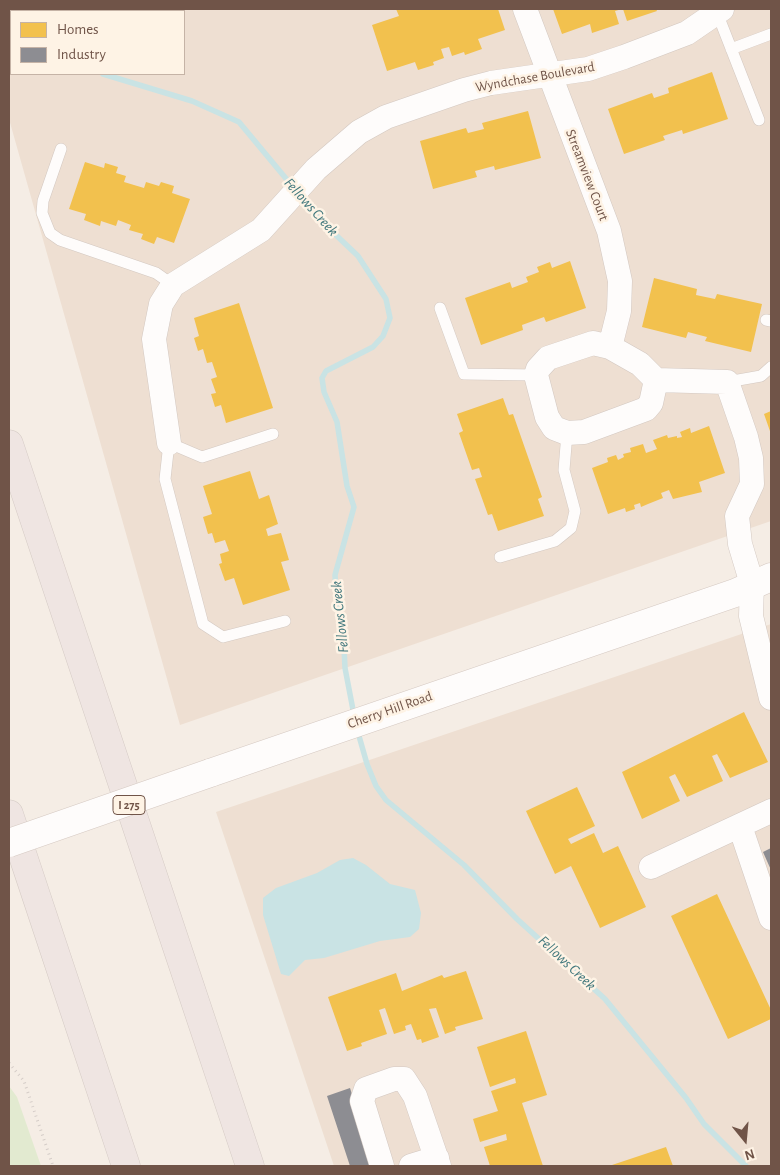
<!DOCTYPE html>
<style>
body{margin:0}
#map{position:relative;width:780px;height:1175px;overflow:hidden;background:#f5ede5;font-family:"Alegreya Sans",sans-serif}
canvas{display:block}
.frame{position:absolute;inset:0;border:10px solid #705448;pointer-events:none}
.legend{position:absolute;left:10px;top:10px;width:175px;height:65px;box-sizing:border-box;background:#fef3e5;border:1px solid #c5b3a6;margin:0;padding:6px 9px;list-style:none;font-size:15px;color:#705448}
.legend li{display:flex;align-items:center;gap:10px;height:25px}
.legend b{width:25px;border:1px solid #c5b3a6}
.north{position:absolute;left:720px;top:1115px;width:50px;height:50px;-webkit-text-stroke:4px #fef3e5;paint-order:stroke;rotate:163deg;font-size:14px;font-weight:700;line-height:20px;text-align:center;color:#705448}
.north::after{content:'';display:block;margin:auto;width:18px;height:22px;background:#705448;clip-path:polygon(50% 0,100% 100%,50% 72%,0 100%)}
</style>
<div id="map">
<canvas width="780" height="1175"></canvas>
<div class="frame"></div>
<ul class="legend">
<li><b style="height:14px;background:#f2c14e"></b>Homes</li>
<li><b style="height:14px;background:#8d8d92"></b>Industry</li>
</ul>
<div class="north">N</div>
</div>
<script>
const ctx = document.querySelector('canvas').getContext('2d');
ctx.lineJoin = 'round';
function paint(path, color) {
  ctx.fillStyle = color;
  ctx.fill(path, 'evenodd');
}
function toPath(rows) {
  const path = new Path2D();
  for (const r of rows) {
    path.moveTo(r[0], r[1]);
    for (let i = 2; i < r.length; i += 2) path.lineTo(r[i], r[i + 1]);
  }
  return path;
}
function trace(path, color, width, dash) {
  ctx.strokeStyle = color;
  ctx.lineWidth = width;
  ctx.lineCap = dash ? 'butt' : 'round';
  ctx.setLineDash(dash || []);
  ctx.stroke(path);
}
function drawText(font, color, halo, rows, align = 'center') {
  ctx.font = font + ' "Alegreya Sans",sans-serif';
  ctx.lineWidth = 5;
  ctx.setLineDash([]);
  ctx.textBaseline = 'middle';
  ctx.strokeStyle = halo;
  ctx.fillStyle = color;
  for (const [text, x, y, turn = 0] of rows) {
    ctx.save();
    ctx.translate(x, y);
    ctx.rotate((+turn || 0) * Math.PI / 180);
    ctx.textAlign = isNaN(turn) ? turn : align;
    if (halo) ctx.strokeText(text, 0, 0);
    ctx.fillText(text, 0, 0);
    ctx.restore();
  }
}
paint(toPath([
 [9,9,771,9,771,521,180,725,9,119],
 [11,11,184,11,184,74,11,74],
 [771,624,771,1166,334,1166,216,812]
]), '#eedfd2');
paint(toPath([
 [9,1086,17,1097,41,1166,9,1166]
]), '#e2ead0');
paint(toPath([
 [353,858,366,865,390,884,415,890,421,913,419,929,410,937,380,941,324,958,305,960,289,976,281,974,263,915,263,898,276,888,317,873,340,860]
]), '#c9e3e4');
paint(toPath([
 [396,9,498,9,505,30,478,39,482,49,465,55,464,52,452,56,449,47,441,49,444,58,433,62,434,65,418,70,415,62,387,71,372,25,399,16],
 [553,9,622,9,615,11,619,24,592,33,590,24,562,34],
 [623,9,656,9,657,11,627,21],
 [712,72,728,119,683,134,682,130,663,136,665,140,624,154,608,109,652,93,654,98,669,93,668,88],
 [528,111,541,158,495,170,494,166,475,171,477,177,433,189,420,141,466,128,468,133,484,129,482,123],
 [85,162,104,168,105,163,118,167,116,173,126,176,124,182,144,188,146,182,159,186,161,182,174,186,172,193,190,199,174,243,157,237,154,244,141,239,143,234,129,230,131,225,118,220,116,226,101,221,100,226,84,220,86,214,69,209],
 [570,261,586,308,546,322,544,317,522,325,523,330,481,345,465,298,510,282,512,288,528,282,526,277,539,272,537,267,550,262,552,268],
 [654,278,697,289,696,295,715,299,717,294,762,304,751,352,705,341,707,337,688,332,686,338,642,327],
 [239,303,273,408,226,423,221,405,215,407,211,394,216,393,211,379,217,377,212,362,207,363,203,349,198,351,194,338,199,336,194,318],
 [503,398,509,415,513,414,542,497,538,499,544,516,498,531,492,514,488,515,475,479,482,477,479,468,472,470,459,433,463,431,457,414],
 [771,411,771,434,764,414],
 [709,426,725,473,699,482,702,492,673,499,669,490,661,493,663,498,648,504,641,507,640,503,634,505,635,509,626,512,625,508,608,514,592,468,608,462,607,458,616,455,618,460,624,457,623,454,631,452,630,448,643,444,646,453,657,449,653,440,667,435,668,438,677,436,677,438,682,437,680,432,690,428,691,433],
 [250,471,259,499,269,495,278,524,266,529,268,536,281,533,289,560,281,562,290,590,243,605,234,578,225,581,219,564,222,563,220,554,229,551,225,540,215,543,212,533,208,534,203,517,212,514,203,486],
 [744,712,768,762,730,778,717,754,712,756,723,781,687,797,675,774,669,777,680,801,642,819,622,772],
 [577,787,595,826,568,839,571,844,594,833,603,853,618,846,646,907,600,928,571,866,555,874,526,811],
 [717,894,771,1010,771,1019,728,1039,671,916],
 [466,971,483,1019,455,1027,456,1030,445,1034,436,1008,429,1009,439,1037,422,1043,421,1039,417,1040,411,1024,405,1026,406,1030,394,1034,385,1008,379,1010,387,1034,361,1043,362,1046,347,1051,328,997,396,973,402,991,442,975,444,978],
 [526,1031,547,1095,522,1103,543,1166,490,1166,484,1147,507,1140,506,1134,480,1142,473,1119,498,1111,491,1091,516,1083,515,1078,490,1087,477,1047],
 [666,1147,673,1166,609,1166]
]), '#f2c14e');
paint(toPath([
 [771,848,771,870,763,852],
 [350,1088,375,1166,350,1166,327,1096]
]), '#8d8d92');
trace(toPath([
 [9,45,11,46],
 [103,74,192,101,239,122,293,187],
 [300,196,318,218,358,256,386,299,390,318,383,336,373,347,326,371,322,378,324,392,337,422,347,486,354,507,335,575,336,592,343,627,345,668,354,715],
 [357,729,367,764,376,786,386,800,464,865,517,919,605,999,686,1098,704,1124,746,1166]
]), '#c9e3e4', 5.5);
const lane = toPath([
 [716,10,759,120],
 [731,49,771,34],
 [61,149,43,201,42,213,50,233,60,240,156,273,173,285],
 [440,308,464,374,536,375],
 [766,320,771,321],
 [727,382,761,376,771,367],
 [273,434,202,457,169,443,165,479,203,624,223,637,285,621],
 [500,557,555,541,571,528,575,511,564,470,567,433]
]);
const street = toPath([
 [525,9,609,231,620,281,619,311,610,347,593,343,548,358,538,369,536,375,547,417,554,428,567,433,584,432,646,409,651,403,656,380,727,382,746,437,751,458,752,484,737,516,740,544,752,584,751,616,771,698],
 [610,347,640,364,656,380],
 [169,443,154,339,161,304,173,285,261,230,316,169,359,132,386,117,464,90,491,83,588,69,624,57,687,33,722,9],
 [740,826,771,918],
 [651,867,771,811],
 [382,1166,362,1101,366,1089,394,1079,404,1079,415,1096,439,1166],
 [411,1166,437,1158]
]);
const secondary = toPath([
 [210,773,735,593,771,577]
]);
const highway = toPath([
 [9,444,250,1166],
 [9,814,126,1166]
]);
trace(lane, '#d3c8c1', 12);
trace(street, '#d3c8c1', 25);
trace(secondary, '#d5c9c2', 29);
trace(highway, '#d3c9c3', 29);
trace(toPath([
 [9,1063,24,1081,53,1166]
]), '#d5cdc8', 3, [1, 4]);
trace(lane, '#fefcfb', 11);
trace(street, '#fefcfb', 24);
trace(secondary, '#fefcfb', 28);
trace(highway, '#efe5e2', 28);
const secondaryBridge = toPath([
 [9,843,210,773]
]);
trace(secondaryBridge, '#d5c9c2', 29, []);
trace(secondaryBridge, '#fefcfb', 28);
for (const [x, y, w] of [
 [129,805,32]
]) {
  const box = new Path2D();
  box.roundRect(x - w / 2, y - 9.5, w, 19, 4);
  ctx.fillStyle = '#fef3e5';
  ctx.fill(box);
  trace(box, '#705448', 1);
}
drawText('bold 12px', '#705448', null, [
 ["I 275",129,805]
]);
drawText('14px', '#705448', '#fef3e5', [
 ["Wyndchase Boulevard",535,77,-10],
 ["Streamview Court",587,175,69],
 ["Cherry Hill Road",390,710,-19]
]);
drawText('italic 15px', '#40777c', '#fef3e5', [
 ["Fellows Creek",311,207,48],
 ["Fellows Creek",340,617,-96],
 ["Fellows Creek",567,963,43]
]);
</script>
